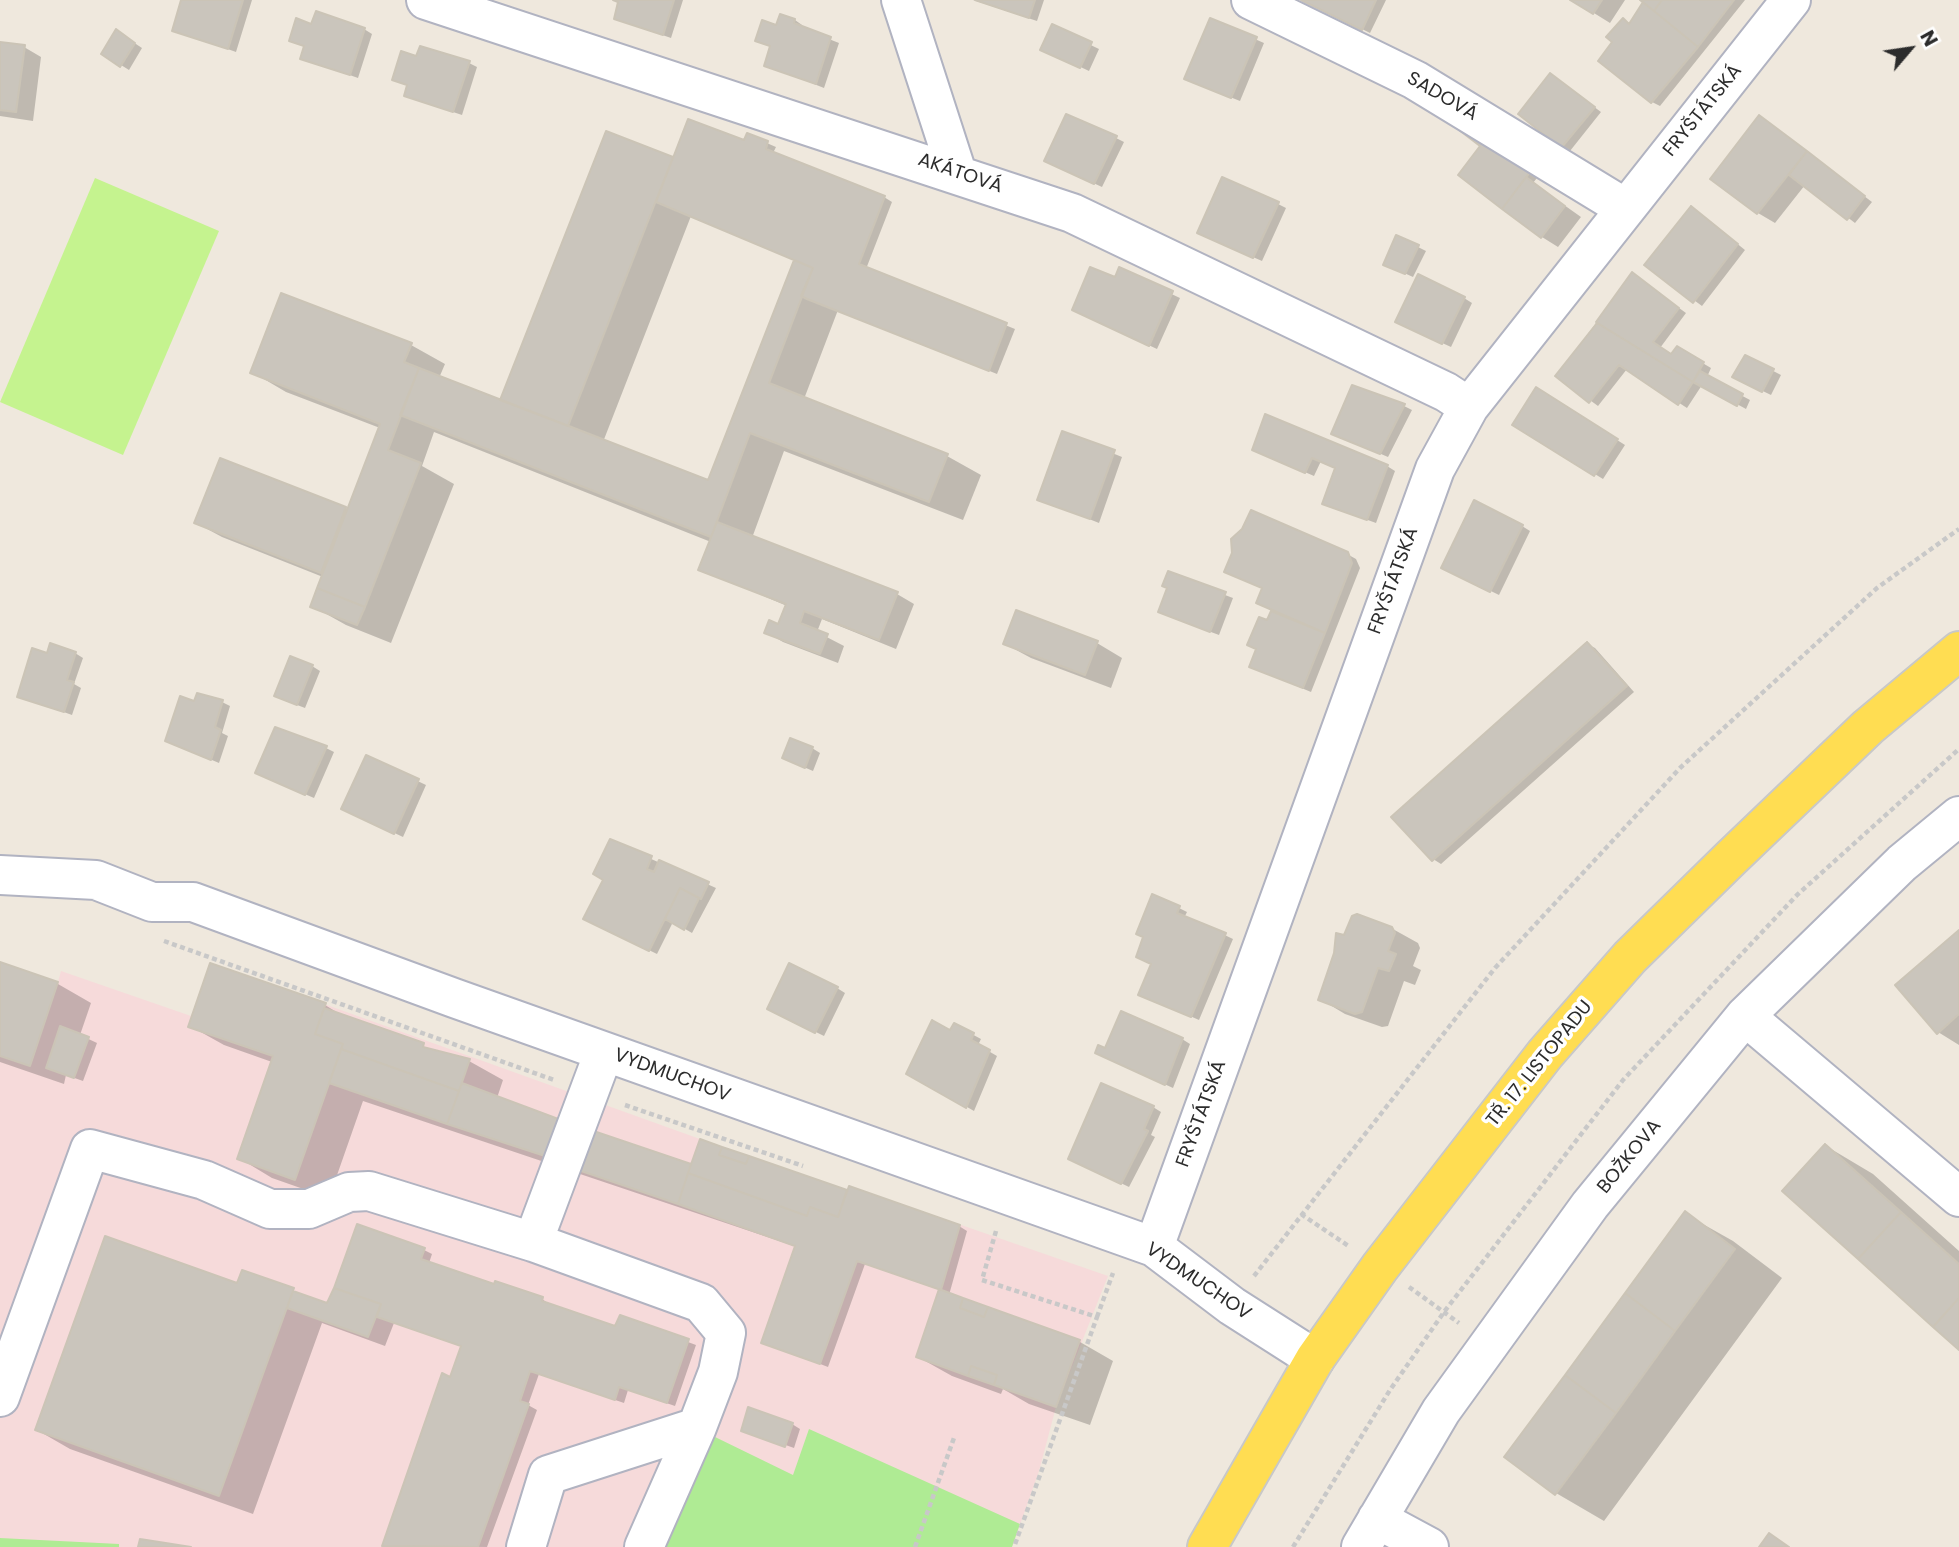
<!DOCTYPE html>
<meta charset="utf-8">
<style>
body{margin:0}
#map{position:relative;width:1959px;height:1547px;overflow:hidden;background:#efe8dd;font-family:Poppins,sans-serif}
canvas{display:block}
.north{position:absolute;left:1875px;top:14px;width:70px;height:70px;-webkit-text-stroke:5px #fff;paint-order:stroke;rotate:61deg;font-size:19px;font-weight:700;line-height:28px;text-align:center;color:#2c2c2c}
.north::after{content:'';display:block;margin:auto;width:24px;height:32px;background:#2c2c2c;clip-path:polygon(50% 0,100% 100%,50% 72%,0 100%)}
</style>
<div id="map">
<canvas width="1959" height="1547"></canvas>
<div class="north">N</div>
</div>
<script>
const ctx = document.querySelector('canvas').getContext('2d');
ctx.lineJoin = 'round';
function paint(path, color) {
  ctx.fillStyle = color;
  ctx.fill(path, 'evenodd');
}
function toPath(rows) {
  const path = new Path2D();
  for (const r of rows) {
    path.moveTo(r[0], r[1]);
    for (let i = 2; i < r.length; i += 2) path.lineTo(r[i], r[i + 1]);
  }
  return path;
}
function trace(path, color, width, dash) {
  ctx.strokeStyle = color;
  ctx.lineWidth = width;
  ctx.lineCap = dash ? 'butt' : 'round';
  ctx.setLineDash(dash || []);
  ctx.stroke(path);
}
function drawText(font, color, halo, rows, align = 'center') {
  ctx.font = font + ' Poppins,sans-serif';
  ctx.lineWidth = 7;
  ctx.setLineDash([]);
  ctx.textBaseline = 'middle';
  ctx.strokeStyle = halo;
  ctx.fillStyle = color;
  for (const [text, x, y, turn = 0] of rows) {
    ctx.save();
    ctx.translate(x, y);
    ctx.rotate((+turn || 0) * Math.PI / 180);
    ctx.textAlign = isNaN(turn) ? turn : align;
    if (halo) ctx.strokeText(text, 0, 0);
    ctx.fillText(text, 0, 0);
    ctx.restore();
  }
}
paint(toPath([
 [0,962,58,982,61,971,191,1016,210,963,700,1139,847,1190,849,1186,1108,1276,1056,1407,1039,1471,1012,1547,0,1547]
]), '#f6dada');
paint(toPath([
 [809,1429,1020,1524,1012,1547,664,1547,713,1436,793,1475],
 [0,1538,119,1544,119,1547,0,1547]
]), '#afeb94');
paint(toPath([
 [95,178,219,231,123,455,0,402]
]), '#c5f38f');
paint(toPath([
 [183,0,252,0,236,52,174,30],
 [612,0,683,0,671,38,616,19,620,3],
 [973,0,1044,0,1037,21],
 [1304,0,1386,0,1370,33],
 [1573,0,1625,0,1610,23],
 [1642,0,1745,0,1660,106,1652,102,1630,25,1645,2],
 [795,20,802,25,801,28,839,43,824,88,766,65,771,47,757,40],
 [1211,20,1264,43,1240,101,1195,83],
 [312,26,364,29,372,34,358,78,302,58,305,47,291,40],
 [1053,27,1099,49,1089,71,1051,53],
 [124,36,142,48,129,70,121,65],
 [0,44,24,47,41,57,33,121,0,116],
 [417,58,469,63,477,67,462,115,414,99,406,95,408,86,394,80],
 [1551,75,1601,112,1570,151,1562,146],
 [1759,117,1872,202,1855,223,1805,185,1775,223,1758,213],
 [607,133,674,160,744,143,748,135,776,147,773,153,884,197,892,202,866,269,1015,329,997,374,838,310,804,399,947,456,981,475,963,520,784,451,752,538,897,594,914,604,896,649,822,619,817,632,844,646,838,663,783,642,766,632,779,626,787,606,700,569,711,542,434,432,422,466,454,484,391,643,346,625,312,606,323,577,222,537,196,523,221,460,349,510,380,428,286,392,252,372,411,345,445,364,439,378,501,402],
 [691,216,796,260,709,483,603,442],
 [1116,138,1124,142,1102,187,1054,165],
 [1483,145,1544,169,1533,183,1581,217,1558,247,1542,237],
 [1278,204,1286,208,1262,261,1207,237],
 [1699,213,1745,250,1702,306,1646,265],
 [1418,247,1426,251,1413,277,1393,268],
 [1120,270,1180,298,1157,349,1082,314,1116,280],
 [1632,274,1686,313,1660,348,1672,356,1677,348,1711,368,1707,377,1750,400,1746,409,1702,385,1687,408,1627,369,1598,406,1557,376],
 [1464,298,1472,303,1451,347,1405,326],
 [1746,357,1781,375,1771,395,1742,381],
 [1544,394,1625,445,1603,479,1514,425],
 [1404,406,1412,410,1388,457,1341,437],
 [1063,433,1122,457,1099,523,1039,499],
 [1254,450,1387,466,1395,471,1376,523,1332,507,1337,468,1321,461,1314,476],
 [1522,526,1530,531,1499,595,1452,572],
 [1347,554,1356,559,1360,568,1311,692,1251,667,1273,611,1258,602],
 [1169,574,1233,598,1219,635,1168,616],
 [1097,643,1122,658,1111,688,1031,658,1005,644],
 [1587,644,1595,648,1634,692,1441,864,1433,859],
 [75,653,83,658,74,684,81,688,72,715,19,696,48,655],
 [312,666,320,671,305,708,284,700],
 [222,702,230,706,222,733,228,736,219,763,167,741,195,703],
 [326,748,334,752,314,798,265,777],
 [812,748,820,753,813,771,792,762],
 [367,757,426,785,403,837,352,813],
 [611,841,716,888,692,933,673,922,657,954,593,923],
 [1179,908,1187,912,1185,916,1233,939,1199,1020,1140,994],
 [1391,928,1418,943,1420,948,1413,966,1421,970,1415,985,1404,981,1388,1026,1382,1027,1345,1014,1320,999,1335,953,1345,937],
 [1959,933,1959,1045,1938,1032],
 [0,964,58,984,91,1003,80,1035,97,1043,83,1081,66,1075,64,1084,0,1062],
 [837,988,845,993,824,1036,777,1013],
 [325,1005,348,1019,437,1052,469,1061,503,1080,497,1098,562,1123,692,1167,701,1142,848,1193,959,1226,967,1231,949,1295,1080,1342,1113,1361,1090,1425,1029,1404,1003,1389,1001,1394,952,1376,918,1357,940,1290,865,1264,828,1367,763,1342,797,1247,363,1101,329,1198,272,1178,239,1158,272,1062,224,1045,190,1026],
 [955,1025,981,1039,978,1045,997,1056,974,1111,908,1073],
 [1182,1039,1190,1044,1173,1088,1105,1057],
 [1153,1107,1161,1112,1151,1135,1155,1137,1129,1187,1079,1163],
 [1826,1146,1873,1174,1959,1251,1959,1347],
 [1685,1214,1733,1241,1782,1278,1604,1521,1556,1493,1507,1457],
 [424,1250,432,1254,429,1263,542,1299,550,1305,616,1328,621,1317,696,1345,675,1406,628,1390,624,1403,539,1374,528,1405,537,1410,487,1547,384,1546,463,1347,394,1323,385,1346,322,1323,253,1514,70,1449,37,1430,238,1285,243,1273,328,1305],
 [792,1424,800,1429,794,1448,749,1432]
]), '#0003');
const building = toPath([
 [181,0,243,0,228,49,172,31,181,0],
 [613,0,674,0,663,35,614,19,618,2,613,0],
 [975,0,1035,0,1029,18,975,0],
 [1301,0,1376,0,1362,30,1301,0],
 [1570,0,1602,0,1593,14,1570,0],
 [1640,0,1662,0,1654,11,1640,0],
 [1662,0,1734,0,1698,47,1654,11,1662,0],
 [1643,2,1698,47,1651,103,1598,61,1612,42,1606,37,1623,18,1629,24,1643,2],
 [316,11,365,28,350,75,300,59,304,46,289,41,296,18,311,24,316,11],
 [780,14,795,19,794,23,831,37,816,84,764,66,770,46,755,41,762,20,776,25,780,14],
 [1210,18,1257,37,1231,98,1184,79,1210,18],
 [1052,24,1092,42,1080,68,1040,50,1052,24],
 [116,29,135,43,120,67,101,54,116,29],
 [0,42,25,45,16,112,0,110,0,42],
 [420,46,470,61,453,112,404,96,407,85,392,80,401,51,416,56,420,46],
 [1550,73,1595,107,1561,148,1518,114,1550,73],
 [1066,114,1117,136,1094,184,1044,161,1066,114],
 [1759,115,1807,151,1757,214,1710,179,1759,115],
 [688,119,744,140,747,133,768,141,766,149,885,196,859,264,1007,323,989,371,807,299,801,296,813,268,656,202,688,119],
 [1466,120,1537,163,1502,209,1458,175,1480,146,1459,130,1466,120],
 [606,131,673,157,568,426,500,400,606,131],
 [1807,151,1865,196,1847,220,1789,175,1807,151],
 [1222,177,1279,202,1253,258,1197,233,1222,177],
 [1526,177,1565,206,1541,238,1502,209,1526,177],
 [1691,206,1738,244,1693,303,1644,265,1691,206],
 [1396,235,1419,245,1405,274,1383,265,1396,235],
 [794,260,813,268,769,383,948,454,929,502,750,433,711,537,400,415,419,368,708,480,794,260],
 [1090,267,1115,277,1119,267,1173,291,1149,346,1072,310,1090,267],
 [1632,272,1679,308,1653,342,1671,354,1677,346,1704,362,1693,382,1596,322,1632,272],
 [1418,274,1465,297,1442,344,1395,322,1418,274],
 [281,293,412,343,404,362,419,368,388,450,421,463,365,607,317,588,380,424,250,373,281,293],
 [1597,323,1693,382,1678,405,1619,365,1589,403,1555,376,1597,323],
 [1745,355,1774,369,1762,392,1732,377,1745,355],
 [1700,371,1743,394,1737,406,1693,382,1700,371],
 [1352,385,1405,404,1380,454,1331,434,1352,385],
 [1536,387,1618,439,1594,476,1512,425,1536,387],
 [1265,414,1388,465,1367,520,1322,504,1335,468,1312,458,1305,473,1252,450,1265,414],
 [1062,431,1115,450,1090,519,1037,500,1062,431],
 [220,458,346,507,321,573,194,523,220,458],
 [1474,500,1523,525,1490,592,1441,568,1474,500],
 [1251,510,1348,552,1352,563,1325,633,1256,603,1262,588,1224,572,1232,553,1231,539,1242,529,1251,510],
 [717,522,898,592,879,640,804,611,800,623,828,634,820,654,764,633,769,620,778,624,786,604,698,570,717,522],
 [1168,571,1226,592,1210,632,1158,612,1167,588,1162,586,1168,571],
 [317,588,365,607,357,625,310,607,317,588],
 [1016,610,1098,641,1085,675,1003,644,1016,610],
 [1271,611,1325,633,1303,688,1249,667,1256,649,1247,645,1259,617,1267,620,1271,611],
 [1587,642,1627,686,1432,861,1391,817,1587,642],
 [50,643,76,652,67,680,74,682,64,712,17,697,32,648,47,653,50,643],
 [290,656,313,665,297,705,274,696,290,656],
 [197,693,223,700,215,727,221,730,211,760,165,741,180,696,194,701,197,693],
 [275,727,327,746,305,795,255,773,275,727],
 [790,738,813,747,805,768,782,758,790,738],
 [366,755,419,779,394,834,341,809,366,755],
 [610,839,652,856,647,869,654,872,659,860,709,882,701,899,680,888,649,951,583,919,603,880,593,874,610,839],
 [680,888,699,898,684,930,665,919,680,888],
 [1152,894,1180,906,1177,913,1226,933,1191,1017,1138,995,1151,964,1136,957,1143,937,1136,934,1152,894],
 [1357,914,1392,927,1395,933,1388,951,1396,954,1389,971,1378,968,1362,1012,1355,1014,1318,1000,1334,953,1336,933,1344,935,1352,916,1357,914],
 [1959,930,1959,1014,1937,1034,1895,985,1959,930],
 [0,962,58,982,30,1066,0,1056,0,962],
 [210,963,326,1003,315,1034,343,1044,295,1180,237,1159,273,1056,188,1027,210,963],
 [789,963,838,987,815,1033,767,1009,789,963],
 [324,1008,424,1043,423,1047,470,1059,459,1091,341,1049,343,1044,315,1034,324,1008],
 [1121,1011,1183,1038,1165,1085,1095,1053,1098,1045,1105,1048,1121,1011],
 [932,1020,950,1030,954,1023,974,1033,971,1040,990,1050,966,1108,906,1074,932,1020],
 [60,1026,89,1037,74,1078,46,1068,60,1026],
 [341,1049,459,1091,447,1124,329,1083,341,1049],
 [462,1083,561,1120,548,1157,447,1124,462,1083],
 [1101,1083,1154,1106,1144,1129,1148,1131,1121,1184,1068,1159,1101,1083],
 [561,1120,691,1164,678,1204,546,1159,561,1120],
 [700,1139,722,1147,719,1155,746,1164,749,1156,847,1190,838,1217,810,1207,807,1216,688,1173,700,1139],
 [1825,1144,1901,1212,1858,1259,1782,1191,1825,1144],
 [722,1147,749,1156,746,1164,719,1155,722,1147],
 [688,1173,807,1216,810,1207,838,1217,849,1186,960,1225,941,1290,857,1261,820,1364,761,1343,795,1246,678,1204,688,1173],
 [1685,1211,1735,1249,1675,1331,1625,1293,1685,1211],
 [1901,1212,1959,1264,1959,1298,1933,1327,1858,1259,1901,1212],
 [357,1224,425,1248,421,1259,494,1284,495,1281,543,1297,542,1301,615,1326,620,1315,689,1339,667,1403,619,1387,615,1400,530,1371,520,1401,529,1404,478,1547,382,1546,442,1373,450,1377,461,1346,377,1317,381,1304,334,1288,357,1224],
 [105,1236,237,1283,242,1270,294,1288,219,1496,35,1430,105,1236],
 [334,1288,381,1304,368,1337,287,1308,293,1291,327,1303,334,1288],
 [939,1289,963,1298,960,1308,984,1317,988,1307,1080,1340,1056,1407,994,1385,997,1375,971,1366,968,1376,916,1357,939,1289],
 [1625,1293,1675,1331,1616,1413,1565,1375,1625,1293],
 [963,1298,988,1307,984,1317,960,1308,963,1298],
 [1959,1298,1959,1350,1933,1327,1959,1298],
 [971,1366,997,1375,994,1385,968,1376,971,1366],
 [1565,1375,1616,1413,1555,1495,1504,1457,1565,1375],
 [748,1407,793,1423,785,1447,741,1431,748,1407],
 [1769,1533,1789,1547,1759,1547,1769,1533],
 [140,1539,191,1547,138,1547,140,1539]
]);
paint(building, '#cac5bc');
trace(building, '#cbc4b6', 2);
const minor = toPath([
 [426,0,1072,213,1446,392,1469,407],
 [901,0,957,173],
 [1251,0,1415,80,1625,208],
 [0,875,96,880,152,902,193,902,454,998,1154,1247,1232,1306,1315,1359],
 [1745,1016,1959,1197],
 [604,1052,533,1242,701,1303,726,1333,718,1372,697,1427,644,1547],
 [1154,1247,1435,469,1469,407,1791,0],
 [0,1397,90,1149,204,1180,270,1209,309,1209,349,1192,369,1191,533,1242],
 [1377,1519,1429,1547],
 [526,1547,548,1475,697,1427],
 [1361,1547,1441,1411,1590,1205,1745,1016,1902,863,1959,816]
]);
const major = toPath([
 [1207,1547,1315,1359,1380,1267,1545,1054,1630,957,1731,858,1868,727,1959,651]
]);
trace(minor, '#b1b3c1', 42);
trace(major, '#c8c8c8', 42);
trace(toPath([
 [164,941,554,1080],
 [625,1105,803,1166],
 [1301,1214,1350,1247],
 [996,1231,982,1280,1097,1317,1014,1547],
 [1254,1276,1495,968,1680,768,1877,588,1959,529],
 [1409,1287,1459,1323],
 [1097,1317,1113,1273],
 [915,1547,955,1435],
 [1293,1547,1390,1390,1444,1312,1623,1080,1797,895,1959,749]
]), '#c8c8c8', 4.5, [5, 3.5]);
trace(minor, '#fff', 38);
trace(major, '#ffdd52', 38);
drawText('19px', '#2c2c2c', '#fff', [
 ["SADOVÁ",1442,97,30],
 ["FRYŠTÁTSKÁ",1703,111,-51],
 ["AKÁTOVÁ",960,174,19],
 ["FRYŠTÁTSKÁ",1394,581,-70],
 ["TŘ. 17. LISTOPADU",1540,1064,-51],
 ["VYDMUCHOV",672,1076,20],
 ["FRYŠTÁTSKÁ",1202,1114,-70],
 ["BOŽKOVA",1630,1157,-51],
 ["VYDMUCHOV",1198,1282,34]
]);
</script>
